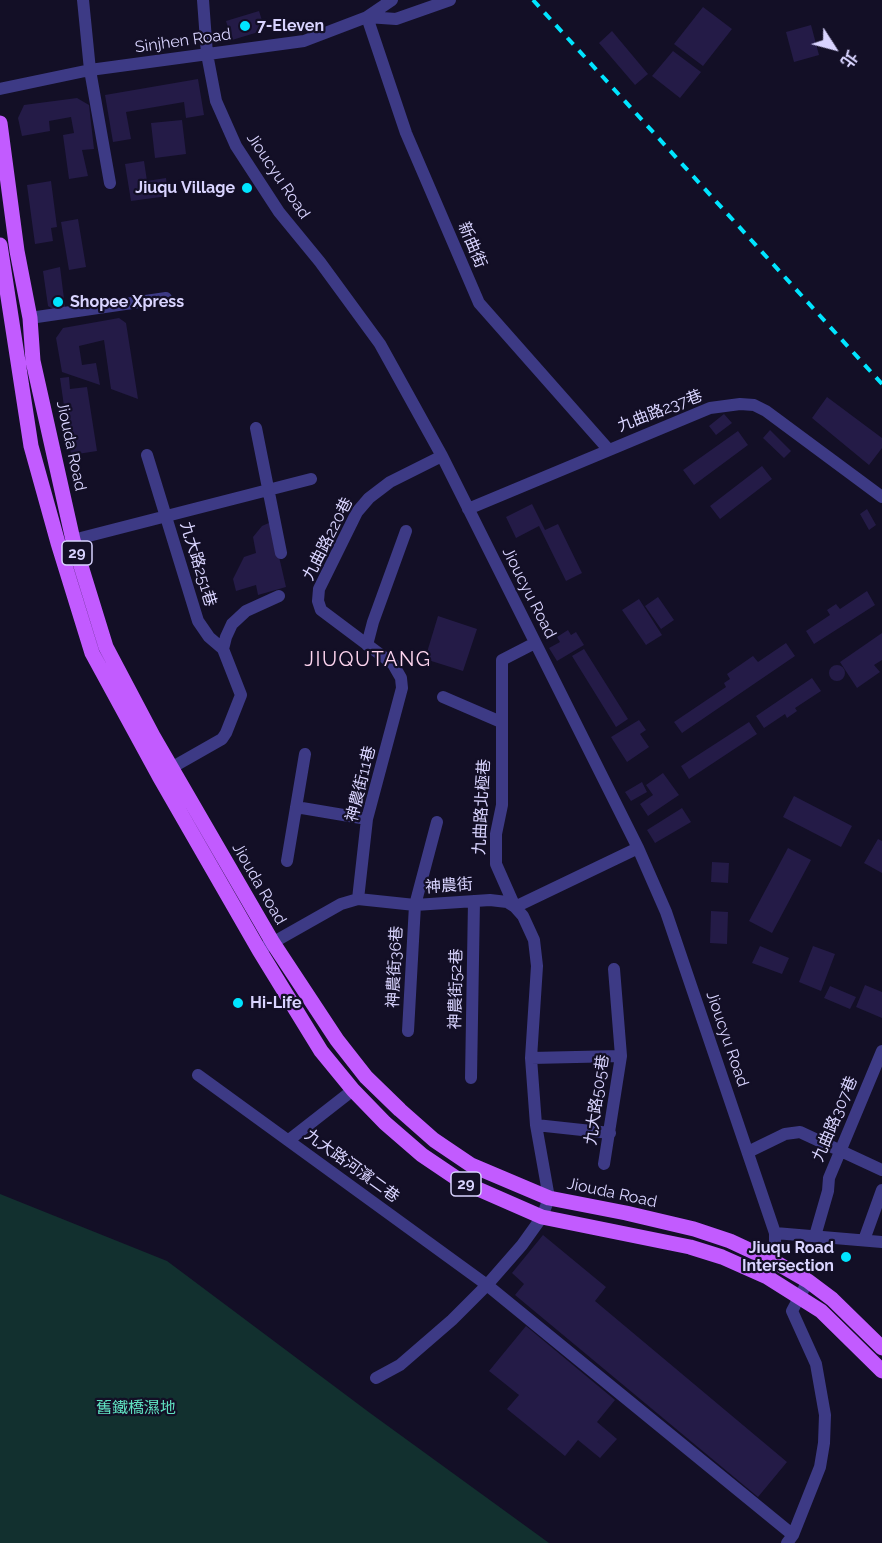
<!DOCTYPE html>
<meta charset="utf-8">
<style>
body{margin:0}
#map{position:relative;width:882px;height:1543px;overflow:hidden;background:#130f26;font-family:Raleway,"Noto Sans TC",sans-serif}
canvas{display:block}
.north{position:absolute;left:804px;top:18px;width:60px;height:60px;-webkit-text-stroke:4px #130f26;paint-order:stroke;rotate:126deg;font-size:16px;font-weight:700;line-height:24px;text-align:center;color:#d9d4ff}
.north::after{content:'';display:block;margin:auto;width:21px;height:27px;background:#d9d4ff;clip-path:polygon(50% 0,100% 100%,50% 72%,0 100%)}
</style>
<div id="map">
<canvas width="882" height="1543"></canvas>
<div class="north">北</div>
</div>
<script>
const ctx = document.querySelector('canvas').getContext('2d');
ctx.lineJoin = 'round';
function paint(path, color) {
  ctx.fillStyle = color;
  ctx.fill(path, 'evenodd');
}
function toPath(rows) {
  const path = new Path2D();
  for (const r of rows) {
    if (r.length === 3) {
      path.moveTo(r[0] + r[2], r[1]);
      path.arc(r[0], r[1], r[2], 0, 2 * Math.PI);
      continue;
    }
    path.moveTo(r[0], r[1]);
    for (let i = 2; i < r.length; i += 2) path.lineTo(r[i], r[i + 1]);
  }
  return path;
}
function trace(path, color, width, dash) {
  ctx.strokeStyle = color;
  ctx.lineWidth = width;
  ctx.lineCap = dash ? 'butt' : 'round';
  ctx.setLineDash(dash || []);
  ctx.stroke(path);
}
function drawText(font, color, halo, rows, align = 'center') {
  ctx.font = font + ' Raleway,"Noto Sans TC",sans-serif';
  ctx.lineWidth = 4.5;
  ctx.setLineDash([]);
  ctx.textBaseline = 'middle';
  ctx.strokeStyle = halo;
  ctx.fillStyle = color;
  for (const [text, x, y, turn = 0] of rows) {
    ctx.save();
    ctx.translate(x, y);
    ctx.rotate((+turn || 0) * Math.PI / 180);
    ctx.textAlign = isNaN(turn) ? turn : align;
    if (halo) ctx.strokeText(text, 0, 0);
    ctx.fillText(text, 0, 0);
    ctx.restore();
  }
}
paint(toPath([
 [0,1194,167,1261,370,1413,549,1543,0,1543]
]), '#12302f');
paint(toPath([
 [703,7,732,29,703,66,674,44],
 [259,11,265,30,232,40,226,21],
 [811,25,819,55,794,62,786,32],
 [612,31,648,74,635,85,599,43],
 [673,51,701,72,680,98,652,76],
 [198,79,204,115,186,118,184,102,126,112,131,139,113,142,105,95],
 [77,98,89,105,94,149,82,150,88,176,69,179,63,135,74,133,71,117,49,121,50,131,22,136,18,118,24,105],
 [182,120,186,154,155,158,151,123],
 [144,161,147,181,166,178,168,196,131,201,125,164],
 [51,181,57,227,51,228,53,241,35,244,27,185],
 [78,219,86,267,69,270,61,222],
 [60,267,65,307,53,309,48,306,43,271],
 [119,318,126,323,138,399,111,389,104,340,79,346,82,365,96,363,100,385,62,372,56,338,63,328],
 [69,377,70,389,87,387,97,451,71,455,60,378],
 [827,397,882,438,882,448,869,465,812,418],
 [724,414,732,423,716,435,709,426],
 [770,430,791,451,784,458,763,438],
 [738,431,748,445,694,485,683,470],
 [762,466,772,479,720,519,710,506],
 [532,504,545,530,558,524,582,573,566,581,539,526,516,538,506,517],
 [867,509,876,525,869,530,860,514],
 [271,522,286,587,258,595,256,585,236,591,233,579,244,557,256,553,253,537,262,526],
 [867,591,875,605,814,644,806,631,830,615,827,610,836,604,840,609],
 [658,597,674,620,661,629,645,606],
 [639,599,662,635,646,645,622,610],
 [438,616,477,629,463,671,425,659],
 [568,630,571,635,576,632,584,645,557,661,549,648,560,642,557,637],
 [882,633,882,660,874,665,880,672,857,688,840,662],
 [786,643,795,656,682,733,674,722,726,687,724,683,730,679,727,674,753,656,758,662],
 [584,649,628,719,616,727,572,656],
 [837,673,8],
 [812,678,821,691,795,708,797,711,787,718,785,714,764,728,756,716],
 [639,720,646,730,640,734,649,747,627,762,611,737],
 [749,722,757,734,689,779,681,766],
 [663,773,679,795,648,816,640,804,653,795,646,785],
 [642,782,647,792,631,801,625,792],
 [794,796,852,826,841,847,783,817],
 [682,808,691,822,655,843,647,830],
 [878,839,882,841,882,873,864,863],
 [788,848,811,860,772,933,749,921],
 [712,862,729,863,728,883,711,882],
 [711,911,728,912,727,944,710,943],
 [760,946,789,958,782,974,752,963],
 [813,946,835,954,821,991,799,982],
 [865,985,882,992,882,1018,856,1007],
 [830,986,856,997,850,1009,824,998],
 [543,1235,606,1287,595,1301,787,1462,758,1497,515,1295,524,1284,512,1273],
 [526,1326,615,1400,597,1422,617,1439,600,1458,578,1440,565,1456,507,1409,519,1395,489,1371]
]), '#241b47');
trace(toPath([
 [83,0,90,70,110,183],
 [203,0,207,54,216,101,236,146,279,212,320,262,380,344,442,456,638,848,666,912,775,1233,775,1262,767,1277],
 [367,17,406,133,479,303,608,449],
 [367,17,396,19,450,0],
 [0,89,90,70,304,41,367,17,392,0],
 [30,318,166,298],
 [256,428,281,553],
 [147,455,198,621,209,637,223,649],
 [468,509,710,408,740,404,754,405,766,411,882,497],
 [73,540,311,479],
 [367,645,373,622,406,531],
 [443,697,501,722],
 [171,768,222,739,226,733,241,695,223,649,226,637,232,624,246,611,279,596],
 [296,807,367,819],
 [287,861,305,754],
 [358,899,367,819,402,688,401,678,393,664,321,610,318,601,319,589,357,512,369,498,390,482,442,456],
 [265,947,341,904,358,899,415,905,490,900,507,902,515,907,638,848],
 [408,1031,415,905,437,822],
 [531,1058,621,1056],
 [198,1075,487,1285,793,1535],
 [471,1078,474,901],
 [536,1125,610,1133],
 [289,1140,353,1090],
 [748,1152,785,1134,800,1132,882,1170],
 [604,1164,621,1056,614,969],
 [775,1233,882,1242],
 [815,1236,828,1191,829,1178,882,1051],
 [864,1240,882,1190],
 [376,1378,400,1365,452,1320,487,1285,522,1245,542,1217,549,1198,536,1125,531,1058,537,966,534,940,523,916,515,907,496,864,496,834,502,805,502,660,535,643],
 [787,1543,793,1535,820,1467,824,1443,825,1415,816,1364,792,1311,808,1281]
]), '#3d3a85', 12);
trace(toPath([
 [0,123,17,251,30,318,33,361,73,540,106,647,153,736,273,943,337,1040,366,1077,400,1110,434,1140,471,1165,549,1198,626,1213,694,1229,730,1241,775,1262,808,1281,832,1299,882,1348],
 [0,245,31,446,58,543,92,653,159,776,259,950,321,1051,353,1090,385,1123,422,1155,462,1182,542,1217,690,1247,722,1257,767,1277,821,1311,882,1371]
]), '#c25bff', 15);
trace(toPath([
 [533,0,882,384]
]), '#00e5ff', 4, [9, 8]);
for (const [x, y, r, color] of [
 [245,26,6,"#00e5ff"],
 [247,188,6,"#00e5ff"],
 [58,302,6,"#00e5ff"],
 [238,1003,6,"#00e5ff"],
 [846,1257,6,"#00e5ff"]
]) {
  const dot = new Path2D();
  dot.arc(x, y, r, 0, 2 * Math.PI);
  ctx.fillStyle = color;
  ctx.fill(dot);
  trace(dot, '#130f26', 2);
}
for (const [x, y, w] of [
 [77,553,30],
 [466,1184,30]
]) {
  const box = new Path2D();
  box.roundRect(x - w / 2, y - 12, w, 24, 4.5);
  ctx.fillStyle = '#130f26';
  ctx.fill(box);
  trace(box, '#d9d4ff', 1.5);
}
drawText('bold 15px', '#d9d4ff', null, [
 ["29",77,553],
 ["29",466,1184]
]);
drawText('bold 16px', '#d9d4ff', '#130f26', [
 ["7-Eleven",257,26],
 ["Jiuqu Village",235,188,"right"],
 ["Shopee Xpress",70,302],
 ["Hi-Life",250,1003],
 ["Jiuqu Road",834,1248,"right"],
 ["Intersection",834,1266,"right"]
], 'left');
drawText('16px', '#d9d4ff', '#130f26', [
 ["Sinjhen Road",183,41,-8],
 ["Jioucyu Road",278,176,56],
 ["新曲街",472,245,67],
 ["九曲路237巷",660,411,-21],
 ["Jiouda Road",71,446,78],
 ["九曲路220巷",328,539,-63],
 ["九大路251巷",198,564,73],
 ["Jioucyu Road",529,593,63],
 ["神農街11巷",361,784,-76],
 ["九曲路北極巷",482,807,-87],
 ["Jiouda Road",259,884,60],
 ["神農街",449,886,-4],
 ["神農街36巷",395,967,-87],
 ["神農街52巷",456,989,-89],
 ["Jioucyu Road",727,1039,71],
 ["九大路505巷",597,1100,-82],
 ["九曲路307巷",835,1119,-67],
 ["九大路河濱二巷",352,1166,36],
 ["Jiouda Road",612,1193,12]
]);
drawText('16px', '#5fe0c0', '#130f26', [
 ["舊鐵橋濕地",136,1408]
]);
ctx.letterSpacing = '1.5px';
drawText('20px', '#ffd6f0', '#130f26', [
 ["JIUQUTANG",368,660]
]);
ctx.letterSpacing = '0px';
</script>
